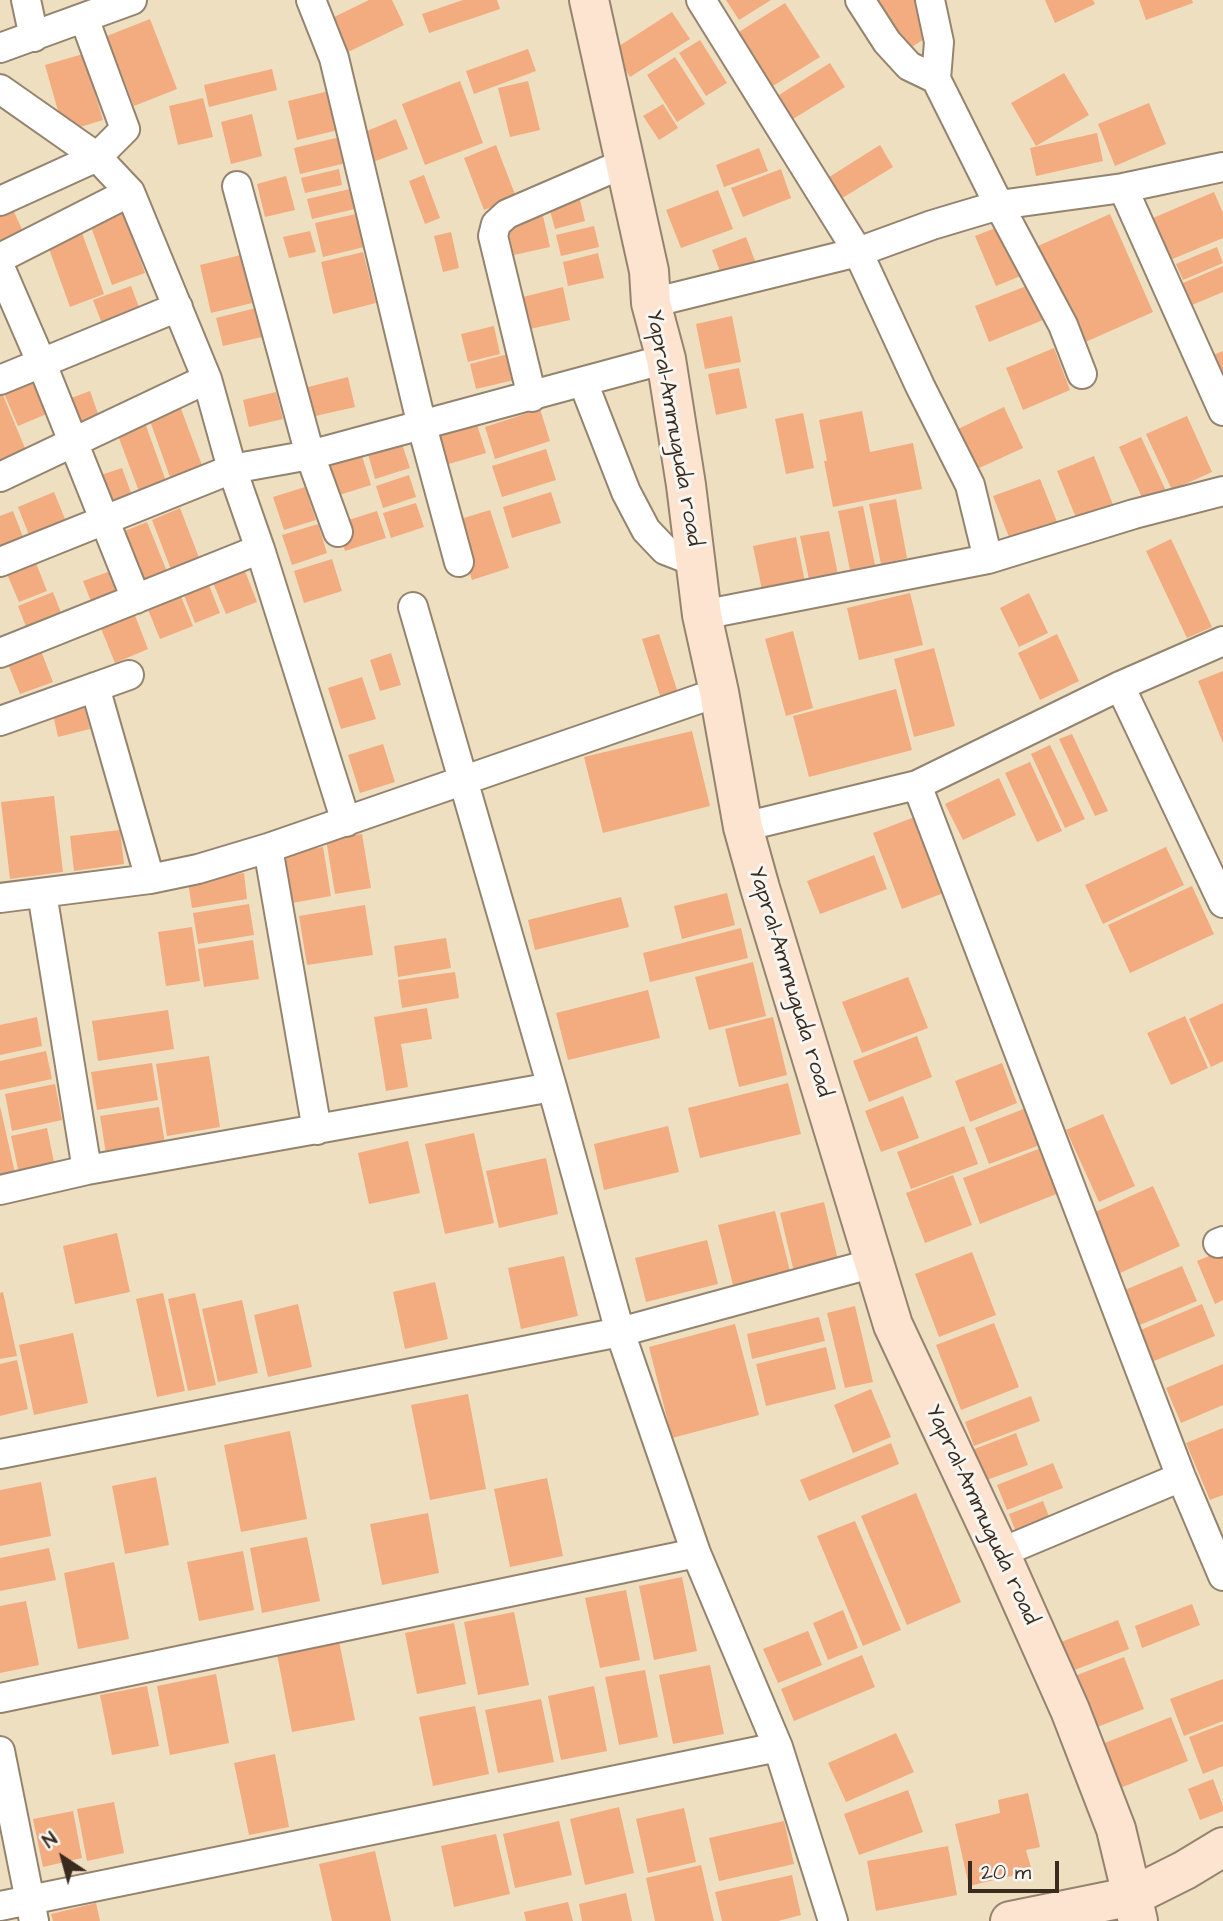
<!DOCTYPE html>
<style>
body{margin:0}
#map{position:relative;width:1223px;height:1921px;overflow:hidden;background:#eedfc0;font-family:"Architects Daughter",sans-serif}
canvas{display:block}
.north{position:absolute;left:28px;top:1823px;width:70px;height:70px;-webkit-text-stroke:5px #f6f6f2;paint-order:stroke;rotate:324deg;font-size:19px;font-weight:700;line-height:28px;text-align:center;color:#3b2a1e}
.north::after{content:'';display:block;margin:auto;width:24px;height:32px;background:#3b2a1e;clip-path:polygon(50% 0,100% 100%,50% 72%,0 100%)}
.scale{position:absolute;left:968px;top:1861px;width:91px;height:32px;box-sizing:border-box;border:4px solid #3b2a1e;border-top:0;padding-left:9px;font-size:21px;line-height:24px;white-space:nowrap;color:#3b2a1e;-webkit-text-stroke:5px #f6f6f2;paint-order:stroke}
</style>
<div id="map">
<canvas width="1223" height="1921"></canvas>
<div class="north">N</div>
<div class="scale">20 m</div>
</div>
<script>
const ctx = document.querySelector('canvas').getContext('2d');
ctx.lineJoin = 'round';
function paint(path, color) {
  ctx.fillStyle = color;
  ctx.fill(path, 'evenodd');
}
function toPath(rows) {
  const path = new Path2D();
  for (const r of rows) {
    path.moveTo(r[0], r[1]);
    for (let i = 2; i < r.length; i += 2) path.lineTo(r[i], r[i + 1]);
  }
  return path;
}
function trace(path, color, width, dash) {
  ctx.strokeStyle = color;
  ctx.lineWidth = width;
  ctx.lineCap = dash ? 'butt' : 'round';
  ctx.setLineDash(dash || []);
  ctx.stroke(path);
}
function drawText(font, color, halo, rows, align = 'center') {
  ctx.font = font + ' "Architects Daughter",sans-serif';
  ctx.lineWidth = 6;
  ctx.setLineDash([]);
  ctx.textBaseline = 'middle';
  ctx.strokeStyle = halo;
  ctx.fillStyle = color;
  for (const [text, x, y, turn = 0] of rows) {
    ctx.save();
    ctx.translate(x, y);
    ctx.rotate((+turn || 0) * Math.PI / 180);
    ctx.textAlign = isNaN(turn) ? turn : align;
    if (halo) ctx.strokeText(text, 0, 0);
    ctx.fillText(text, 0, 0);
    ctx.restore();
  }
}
paint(toPath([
 [369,0,392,0,404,25,348,52,332,18],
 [463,0,497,0,500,9,429,33,422,14],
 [726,0,771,0,739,20],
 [869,0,920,0,932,34,904,52],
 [1045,0,1093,0,1095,4,1055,23],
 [1139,0,1192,0,1193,3,1146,20],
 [785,3,820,57,768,89,734,35],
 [672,12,690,39,630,77,613,50],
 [150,19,177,89,134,106,107,36],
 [700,40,727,83,706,96,679,53],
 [528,49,536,71,474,94,466,71],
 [83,54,103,120,64,132,45,65],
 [675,57,705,104,677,122,647,75],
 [830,63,845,87,793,119,779,95],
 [272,69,277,90,209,107,204,85],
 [1064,73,1089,115,1036,146,1011,103],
 [460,81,483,143,425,165,402,104],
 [528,81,540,130,510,137,498,88],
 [333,90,342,129,297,140,288,101],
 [203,98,213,137,178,145,169,106],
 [1149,103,1166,144,1115,166,1098,124],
 [663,104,678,128,659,140,643,116],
 [252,114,262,156,231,164,221,122],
 [396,119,408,149,373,162,362,133],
 [1097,133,1103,161,1036,176,1030,148],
 [340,137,346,163,300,174,294,148],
 [496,145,516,197,484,210,464,158],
 [880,145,893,167,839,200,826,179],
 [759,148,768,171,724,187,716,165],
 [339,169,342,185,305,193,301,178],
 [781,169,791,198,743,217,731,188],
 [424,175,440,218,425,224,409,181],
 [286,176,295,210,265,217,257,184],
 [350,189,355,209,312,219,307,199],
 [718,190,733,229,681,248,666,210],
 [1214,192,1223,213,1223,238,1170,260,1153,218],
 [580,200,585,221,555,229,549,207],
 [11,205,25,236,0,247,0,210],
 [123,212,145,273,112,285,90,224],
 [356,214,364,247,323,257,315,223],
 [1110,214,1153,312,1081,344,1038,246],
 [543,216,550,247,514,255,507,225],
 [1008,223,1028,273,996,286,975,236],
 [594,226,599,247,561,256,556,235],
 [310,231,316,252,289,258,283,237],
 [451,232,459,268,443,272,434,236],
 [82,233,104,294,70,307,48,246],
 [746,237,758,269,724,282,712,250],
 [1217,247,1223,263,1183,280,1176,264],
 [363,252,376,303,333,314,321,262],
 [598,253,604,278,568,286,563,262],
 [241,255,252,303,211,313,200,265],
 [1223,266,1223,292,1192,305,1183,283],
 [1029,285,1043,320,989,342,975,306],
 [131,286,142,315,104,329,93,300],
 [563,287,570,320,530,329,523,297],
 [256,308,262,337,223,346,216,318],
 [732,316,741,362,705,369,696,324],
 [494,326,500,354,468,362,461,334],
 [1054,348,1070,390,1023,410,1006,368],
 [1223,351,1223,378,1213,355],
 [512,353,518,379,476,389,470,364],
 [739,368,747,408,716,415,708,374],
 [348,377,355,407,311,417,304,388],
 [34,378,49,413,18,426,3,391],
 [0,388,27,453,0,464],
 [90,391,101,422,78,431,66,400],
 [276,392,283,419,249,427,243,400],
 [180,406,203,468,171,480,149,418],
 [1004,407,1023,448,977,469,958,429],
 [540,409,550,441,495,459,485,427],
 [862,411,870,452,913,443,922,489,833,507,824,461,827,461,819,420],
 [803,413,814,468,786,474,775,419],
 [1187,416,1212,472,1172,490,1146,434],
 [476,421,486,453,442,466,432,435],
 [145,423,167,484,140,494,117,433],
 [1141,437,1167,493,1145,504,1119,447],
 [402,444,410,468,375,479,368,454],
 [546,449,556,480,502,497,492,466],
 [362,456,371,485,333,497,323,468],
 [1094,456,1117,515,1081,530,1057,471],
 [122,468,134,501,110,510,98,476],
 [409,475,416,497,383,508,376,486],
 [1040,479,1061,532,1014,550,993,496],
 [305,487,316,520,284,530,273,497],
 [54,492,67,524,31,540,18,507],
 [551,492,561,523,512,538,503,507],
 [896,499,907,558,881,564,869,504],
 [416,503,424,527,391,538,383,513],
 [863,506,875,565,850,570,838,511],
 [180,508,203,568,175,580,152,520],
 [490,510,509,568,472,580,454,521],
 [13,511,25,542,0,552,0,516],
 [377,511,386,538,345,551,336,524],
 [147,522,170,579,142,589,120,533],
 [318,524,327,553,292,565,282,535],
 [829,531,839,579,810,584,800,536],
 [796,537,807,592,764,600,753,546],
 [1171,539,1212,627,1187,638,1146,551],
 [332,559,342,591,304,603,294,571],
 [36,563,47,591,19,602,7,574],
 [243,566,257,602,226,614,211,578],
 [108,572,119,599,94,609,83,581],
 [207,580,220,613,195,623,182,590],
 [53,592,65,623,30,637,18,606],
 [910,593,923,645,859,660,847,608],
 [1029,593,1048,633,1019,647,1000,608],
 [180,594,193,626,160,639,147,607],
 [134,613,148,649,115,663,100,626],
 [793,631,813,708,786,716,765,639],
 [659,634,678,693,661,699,642,639],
 [1057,634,1079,681,1040,700,1018,653],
 [934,648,955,726,914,737,894,659],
 [41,651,53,682,20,694,8,664],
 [391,653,401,685,380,691,370,660],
 [1223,671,1223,743,1198,681],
 [362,677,376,719,341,729,328,688],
 [896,689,912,750,809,777,793,716],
 [83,702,90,729,58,737,52,710],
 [692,731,710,806,603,833,584,757],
 [1072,734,1108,811,1095,816,1059,739],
 [383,744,395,782,360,793,348,755],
 [1050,745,1085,819,1065,828,1031,754],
 [1030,762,1062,831,1037,842,1005,773],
 [999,778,1016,815,963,840,945,804],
 [54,796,63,872,10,879,1,802],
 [917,816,946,892,902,909,873,833],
 [120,830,124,864,74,871,70,836],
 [362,834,371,888,335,894,326,839],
 [323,847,331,896,292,903,284,854],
 [1166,847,1184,885,1103,924,1085,885],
 [874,855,887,889,820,914,807,881],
 [244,873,247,899,192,908,188,882],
 [1192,886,1214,934,1130,973,1108,925],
 [727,893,735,925,682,939,674,906],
 [621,897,629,927,535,950,528,920],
 [249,904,254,935,198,944,193,913],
 [365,905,373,955,307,965,299,916],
 [192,927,200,981,166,986,158,932],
 [741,928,748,958,650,982,643,953],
 [446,938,451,968,398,977,394,946],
 [253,940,259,979,204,987,198,949],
 [753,962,766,1016,709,1030,695,977],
 [455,972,459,998,402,1008,398,980],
 [908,977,928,1028,862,1053,842,1002],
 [648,990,660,1038,568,1060,556,1013],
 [1223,1003,1223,1061,1211,1067,1189,1019],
 [427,1008,432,1039,401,1044,408,1087,386,1091,374,1017],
 [168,1010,174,1049,98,1061,92,1021],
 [1185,1016,1208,1068,1171,1085,1147,1033],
 [37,1017,42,1046,0,1055,0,1025],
 [773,1017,787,1075,739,1087,725,1029],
 [917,1036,932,1077,869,1102,853,1061],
 [46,1051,52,1079,0,1090,0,1061],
 [209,1056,220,1127,167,1136,156,1064],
 [152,1063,158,1100,97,1110,91,1072],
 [1002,1063,1017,1103,970,1122,955,1081],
 [788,1083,801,1134,700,1158,688,1108],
 [55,1084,62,1120,12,1131,5,1094],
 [903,1096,919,1138,881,1152,865,1111],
 [0,1106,15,1173,0,1176],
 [159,1107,165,1144,106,1154,100,1116],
 [1026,1108,1040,1145,989,1164,975,1128],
 [1103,1114,1135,1186,1099,1202,1066,1130],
 [668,1126,679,1172,604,1190,594,1144],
 [964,1126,978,1164,911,1189,897,1152],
 [47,1128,55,1167,19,1174,11,1136],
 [474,1133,494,1223,445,1234,425,1144],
 [408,1141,420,1193,369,1204,358,1153],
 [1041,1148,1059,1193,980,1224,963,1178],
 [546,1158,558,1214,499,1228,486,1171],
 [953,1175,972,1225,925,1243,906,1193],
 [1153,1186,1180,1246,1120,1273,1093,1213],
 [824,1202,838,1260,794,1272,780,1213],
 [775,1211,790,1271,733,1285,718,1225],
 [117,1233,130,1292,75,1304,63,1246],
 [707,1240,718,1284,646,1302,635,1258],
 [1223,1250,1223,1300,1215,1304,1197,1261],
 [972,1252,996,1315,939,1337,915,1274],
 [564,1256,578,1316,521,1329,508,1268],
 [1182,1266,1197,1301,1135,1327,1120,1292],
 [435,1282,448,1339,405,1349,393,1292],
 [3,1292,17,1356,0,1359,0,1293],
 [163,1293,185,1391,157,1397,136,1299],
 [195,1293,216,1385,188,1391,168,1299],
 [242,1300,258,1373,218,1382,202,1309],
 [298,1304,312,1367,268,1377,254,1315],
 [1202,1304,1215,1336,1149,1363,1136,1332],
 [855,1306,873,1382,845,1388,827,1313],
 [819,1317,825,1341,752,1359,747,1334],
 [994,1323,1019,1387,961,1410,936,1345],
 [735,1324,759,1415,672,1438,649,1347],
 [73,1333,88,1403,34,1415,19,1345],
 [826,1347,836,1389,766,1406,756,1364],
 [17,1360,28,1409,0,1416,0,1364],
 [1223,1364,1223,1405,1181,1423,1166,1388],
 [871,1389,891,1437,853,1453,834,1405],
 [468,1394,486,1489,430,1500,411,1405],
 [1031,1396,1040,1421,974,1446,965,1422],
 [1223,1428,1223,1495,1210,1500,1186,1443],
 [290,1431,307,1519,241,1532,224,1445],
 [1016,1433,1028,1465,984,1481,972,1450],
 [891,1443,899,1464,809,1501,800,1480],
 [1053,1463,1063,1488,1007,1510,997,1485],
 [156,1477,169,1545,125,1554,112,1486],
 [547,1478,563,1556,510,1567,494,1489],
 [41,1482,51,1536,0,1546,0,1490],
 [916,1493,961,1602,907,1625,861,1516],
 [1043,1501,1052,1524,1018,1538,1009,1514],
 [428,1513,439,1573,382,1585,370,1524],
 [855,1521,901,1630,863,1646,817,1536],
 [307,1537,320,1601,262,1613,250,1548],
 [49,1548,56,1580,0,1591,0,1558],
 [243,1551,254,1610,199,1621,187,1562],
 [114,1562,129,1639,78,1649,64,1573],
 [682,1577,697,1651,654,1660,639,1586],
 [626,1590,640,1660,600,1668,585,1598],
 [26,1601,39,1665,0,1673,0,1606],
 [1192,1604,1200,1625,1142,1648,1135,1626],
 [843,1610,858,1648,828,1660,813,1623],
 [514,1612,529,1685,478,1695,464,1622],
 [1118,1620,1129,1649,1072,1671,1061,1642],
 [454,1623,466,1684,417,1694,405,1633],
 [808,1631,822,1665,778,1683,763,1649],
 [339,1641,355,1720,292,1732,277,1654],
 [862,1655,875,1687,794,1721,781,1689],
 [1124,1657,1144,1709,1092,1729,1072,1677],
 [710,1665,724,1734,673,1744,659,1675],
 [645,1670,658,1737,619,1745,605,1677],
 [216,1674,229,1743,170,1755,157,1686],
 [1223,1679,1223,1721,1184,1736,1170,1699],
 [147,1686,159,1746,112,1755,100,1695],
 [594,1686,607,1751,561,1760,548,1696],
 [541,1699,554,1762,498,1773,485,1710],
 [475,1706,489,1774,433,1786,419,1717],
 [1171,1717,1188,1761,1120,1788,1102,1744],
 [1223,1724,1223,1766,1203,1774,1189,1737],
 [896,1733,914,1772,846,1802,828,1763],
 [275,1754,289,1827,249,1835,234,1763],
 [1213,1779,1223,1806,1223,1811,1200,1820,1188,1789],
 [908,1790,923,1832,859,1855,844,1814],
 [1028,1793,1040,1847,1026,1850,1032,1871,969,1886,955,1824,1000,1813,998,1800],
 [114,1802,124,1853,87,1861,77,1809],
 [619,1807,634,1873,585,1885,570,1819],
 [684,1808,696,1862,648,1873,636,1819],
 [73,1811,82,1858,43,1867,33,1819],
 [559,1821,572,1875,515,1888,503,1834],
 [784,1821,794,1864,719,1881,709,1838],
 [496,1834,510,1894,454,1907,441,1846],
 [948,1846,957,1895,876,1911,867,1861],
 [375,1851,391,1921,332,1921,319,1864],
 [701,1865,714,1921,655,1921,646,1878],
 [792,1875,801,1915,778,1921,722,1921,715,1892],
 [626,1893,632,1921,582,1921,579,1904],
 [568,1902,573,1921,526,1921,524,1912],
 [96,1903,100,1921,53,1921,51,1914]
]), '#f3ab80');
const street = toPath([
 [26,0,34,37],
 [311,0,334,58,422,426,459,562],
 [701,0,858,252,920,386,970,485,988,559],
 [860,0,887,42,909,66,936,79,999,205,1063,325,1082,374],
 [930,0,939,42,936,79],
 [0,48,132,0],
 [0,89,97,157,130,192,207,379,232,469,310,455,666,359],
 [237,186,310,455,338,532],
 [1123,188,1223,411],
 [0,201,97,157,125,129,84,18],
 [0,258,130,192],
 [0,267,42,364,136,599],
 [651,303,858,252,932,225,999,205,1123,188,1223,167],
 [0,380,178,307],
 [583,382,626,492,646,530,665,550,696,562],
 [532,397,493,236,496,224,507,214,625,163],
 [0,477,207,379],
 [0,562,232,469,260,549,346,822],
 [413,607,552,1087,620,1332,696,1553,778,1747,833,1921],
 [702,615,988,559,1134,514,1223,491],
 [0,653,260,549],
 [1120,686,1223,903],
 [95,687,150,879],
 [0,721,129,675],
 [917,785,1181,1477,1223,1576],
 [743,827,917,785,1120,686,1223,641],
 [268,848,317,1130],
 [42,893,87,1170],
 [0,898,150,879,198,869,268,848,719,692],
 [0,1190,87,1170,552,1087],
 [1218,1243,1223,1241],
 [0,1454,620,1332,874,1263],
 [1000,1553,1181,1477],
 [0,1698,696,1553],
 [0,1751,34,1921],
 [0,1906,778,1747]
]);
const secondary = toPath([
 [589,0,649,271,651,303,666,359,686,485,702,615,719,692,743,827,760,888,893,1325,1000,1553,1070,1710,1116,1829,1138,1921],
 [1010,1921,1133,1896,1185,1870,1223,1847]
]);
trace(street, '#94846f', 32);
trace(secondary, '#94846f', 42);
trace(street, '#fff', 28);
trace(secondary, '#fde4d1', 38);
drawText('23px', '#3b2a1e', '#f6f6f2', [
 ["Yapral-Ammuguda road",673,428,80],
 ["Yapral-Ammuguda road",789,982,73],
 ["Yapral-Ammuguda road",981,1515,65]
]);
</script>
